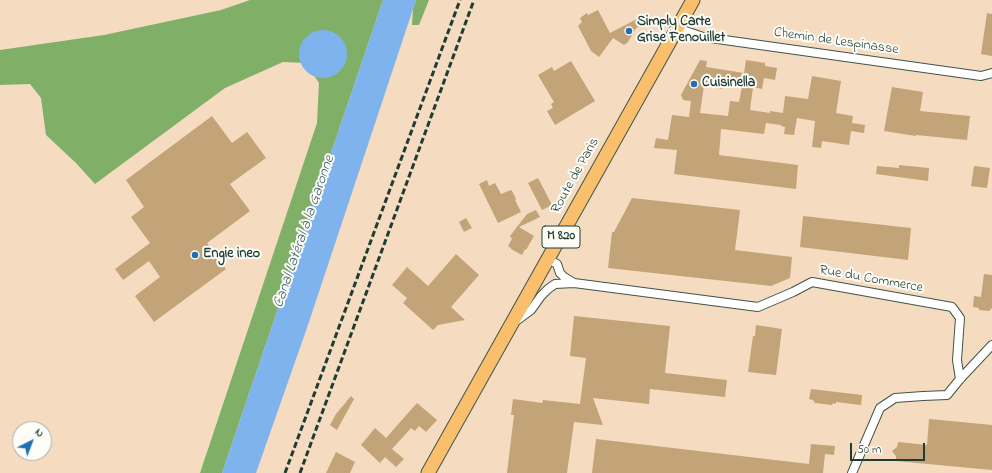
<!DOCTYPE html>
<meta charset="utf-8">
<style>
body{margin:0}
#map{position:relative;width:992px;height:473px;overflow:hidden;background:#f5dbbf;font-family:"Indie Flower",sans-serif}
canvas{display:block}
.north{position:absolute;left:12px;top:421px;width:40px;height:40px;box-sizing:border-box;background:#fdfcf7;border:1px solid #a4b0a9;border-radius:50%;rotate:42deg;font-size:11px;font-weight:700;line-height:16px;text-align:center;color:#1f3d34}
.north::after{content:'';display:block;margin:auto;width:14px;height:18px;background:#1f6fb2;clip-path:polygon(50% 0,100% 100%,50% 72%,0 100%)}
.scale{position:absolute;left:850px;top:443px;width:75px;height:18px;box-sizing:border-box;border:2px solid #1f3d34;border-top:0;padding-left:5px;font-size:12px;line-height:14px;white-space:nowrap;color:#1f3d34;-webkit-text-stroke:3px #fdfcf7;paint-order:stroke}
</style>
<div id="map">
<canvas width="992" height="473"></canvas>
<div class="north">N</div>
<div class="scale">50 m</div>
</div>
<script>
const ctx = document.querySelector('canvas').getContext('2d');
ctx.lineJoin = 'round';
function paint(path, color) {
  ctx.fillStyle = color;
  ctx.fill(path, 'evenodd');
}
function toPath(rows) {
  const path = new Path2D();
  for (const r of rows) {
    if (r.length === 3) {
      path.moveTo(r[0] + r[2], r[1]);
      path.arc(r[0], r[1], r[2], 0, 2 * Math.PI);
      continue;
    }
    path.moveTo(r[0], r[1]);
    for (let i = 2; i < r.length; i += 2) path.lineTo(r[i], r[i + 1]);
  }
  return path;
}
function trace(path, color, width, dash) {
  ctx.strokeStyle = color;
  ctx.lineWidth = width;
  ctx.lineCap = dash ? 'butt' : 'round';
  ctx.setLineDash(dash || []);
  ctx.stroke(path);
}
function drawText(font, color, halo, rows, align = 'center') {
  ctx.font = font + ' "Indie Flower",sans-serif';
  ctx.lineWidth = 4;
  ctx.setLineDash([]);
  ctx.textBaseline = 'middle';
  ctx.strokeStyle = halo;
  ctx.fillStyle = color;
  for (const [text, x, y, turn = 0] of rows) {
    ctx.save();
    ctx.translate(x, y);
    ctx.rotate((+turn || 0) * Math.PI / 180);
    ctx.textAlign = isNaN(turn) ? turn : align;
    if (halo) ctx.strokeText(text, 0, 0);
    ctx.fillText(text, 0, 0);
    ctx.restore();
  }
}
paint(toPath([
 [250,0,383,0,222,473,200,473,317,123,319,83,306,63,283,62,225,88,95,184,76,163,46,135,41,98,30,84,0,85,0,50,104,35,221,10],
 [416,0,429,0,419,25,412,25,413,9]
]), '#80b068');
paint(toPath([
 [383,0,416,0,308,325,256,473,222,473],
 [323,54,24]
]), '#7fb3ed');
paint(toPath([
 [598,10,610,33,639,18,643,24,636,28,628,42,624,45,613,38,599,57,591,51,578,26,582,22,580,18,587,13,588,15],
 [987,13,992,14,992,56,981,54],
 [700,60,707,61,706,67,744,73,746,60,765,63,765,66,777,68,775,80,764,78,762,89,753,87,750,110,770,113,770,111,783,113,785,96,808,99,812,76,841,81,836,113,853,116,852,123,865,125,864,133,851,131,849,145,822,141,821,148,812,147,815,121,797,118,794,135,784,134,785,127,781,126,781,125,766,123,764,134,721,129,719,155,798,165,796,189,674,174,677,150,654,148,656,138,668,140,672,115,689,117,691,101,683,100,681,95],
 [723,84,742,87,739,102,730,101,728,116,700,113,704,85,722,89],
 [571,61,595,101,555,125,547,111,553,108,551,104,554,102,538,75,552,67,554,71],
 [892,87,923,92,920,111,970,116,967,140,916,135,916,136,884,131],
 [212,116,232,143,247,132,266,158,230,184,250,211,207,243,226,269,154,322,135,296,160,277,149,261,123,280,115,269,150,243,131,217,144,207,126,180],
 [899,165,929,168,928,181,876,174,877,166,899,168],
 [974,166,990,168,987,188,971,186],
 [538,178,552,205,542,210,528,183],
 [487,180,489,186,495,183,501,194,511,190,512,191,516,199,515,200,521,212,498,223,479,184],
 [632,198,740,210,735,250,792,257,790,278,771,286,608,268,612,232,614,232],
 [536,210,540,217,519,227,534,236,526,250,525,249,522,255,511,249,511,248,508,246,512,239,510,236,527,214],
 [803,216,911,228,908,260,800,247],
 [466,218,472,228,464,232,459,222],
 [456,254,479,275,451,307,465,320,438,325,433,330,403,303,407,298,392,285,407,267,428,286],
 [984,274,992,275,992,308,989,311,979,310,979,308,973,307,974,296,981,297],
 [574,316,670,326,665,373,727,380,725,397,650,389,649,404,593,398,603,425,574,422,567,473,507,473,514,415,511,415,513,399,542,403,543,400,580,404,586,358,570,356],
 [756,325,782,329,776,375,748,372,753,336,755,336],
 [811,389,862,395,861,405,836,402,836,404,833,403,832,405,815,403,813,400,809,399],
 [351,396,354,399,337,430,330,425,336,414],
 [417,403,437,420,426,432,419,426,415,431,411,428,392,449,404,459,396,467,385,457,380,463,361,445,375,428,386,438],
 [929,419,992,425,992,470,896,461,896,456,892,451,897,447,898,442,927,445],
 [596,439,809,464,811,444,835,446,834,455,825,454,823,473,592,473],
 [336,452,355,462,350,473,326,473]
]), '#c3a378');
const minor = toPath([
 [677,28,703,37,981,76,992,73],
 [574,283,758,307,793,292,812,282,952,307,960,318,957,360,960,379],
 [516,321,531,310,541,296,548,289,555,284,574,283,564,277,560,273,557,264,548,259],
 [852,473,880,408,895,398,923,396,947,395,960,379,992,345]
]);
const primary = toPath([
 [428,473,693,0]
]);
trace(minor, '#3f5549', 10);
trace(primary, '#3f5549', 15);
trace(minor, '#fff', 8);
trace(primary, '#f9bf6d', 13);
trace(toPath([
 [285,473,460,0],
 [300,473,474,0]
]), '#1f3d34', 3, [6, 3]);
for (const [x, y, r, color] of [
 [629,31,4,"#1f6fb2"],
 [694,84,4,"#1f6fb2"],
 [195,255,4,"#1f6fb2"]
]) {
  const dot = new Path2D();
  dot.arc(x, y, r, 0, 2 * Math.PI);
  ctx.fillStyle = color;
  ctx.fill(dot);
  trace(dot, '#fdfcf7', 1.5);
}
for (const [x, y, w] of [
 [561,237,38]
]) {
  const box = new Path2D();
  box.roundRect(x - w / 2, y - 11, w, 22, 3);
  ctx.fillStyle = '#fdfcf7';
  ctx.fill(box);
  trace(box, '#1f3d34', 1);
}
drawText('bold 13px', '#1f3d34', null, [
 ["M 820",561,237]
]);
drawText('bold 14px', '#1f3d34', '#fdfcf7', [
 ["Simply Carte",637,23],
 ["Grise Fenouillet",637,39],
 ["Cuisinella",702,84],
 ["Engie ineo",203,255]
], 'left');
drawText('14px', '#1f3d34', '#fdfcf7', [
 ["Chemin de Lespinasse",836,42,8],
 ["Route de Paris",576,176,-61],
 ["Rue du Commerce",871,280,10]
]);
drawText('italic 15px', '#3c606c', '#fdfcf7', [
 ["Canal Latéral à la Garonne",305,232,-71]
]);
</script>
